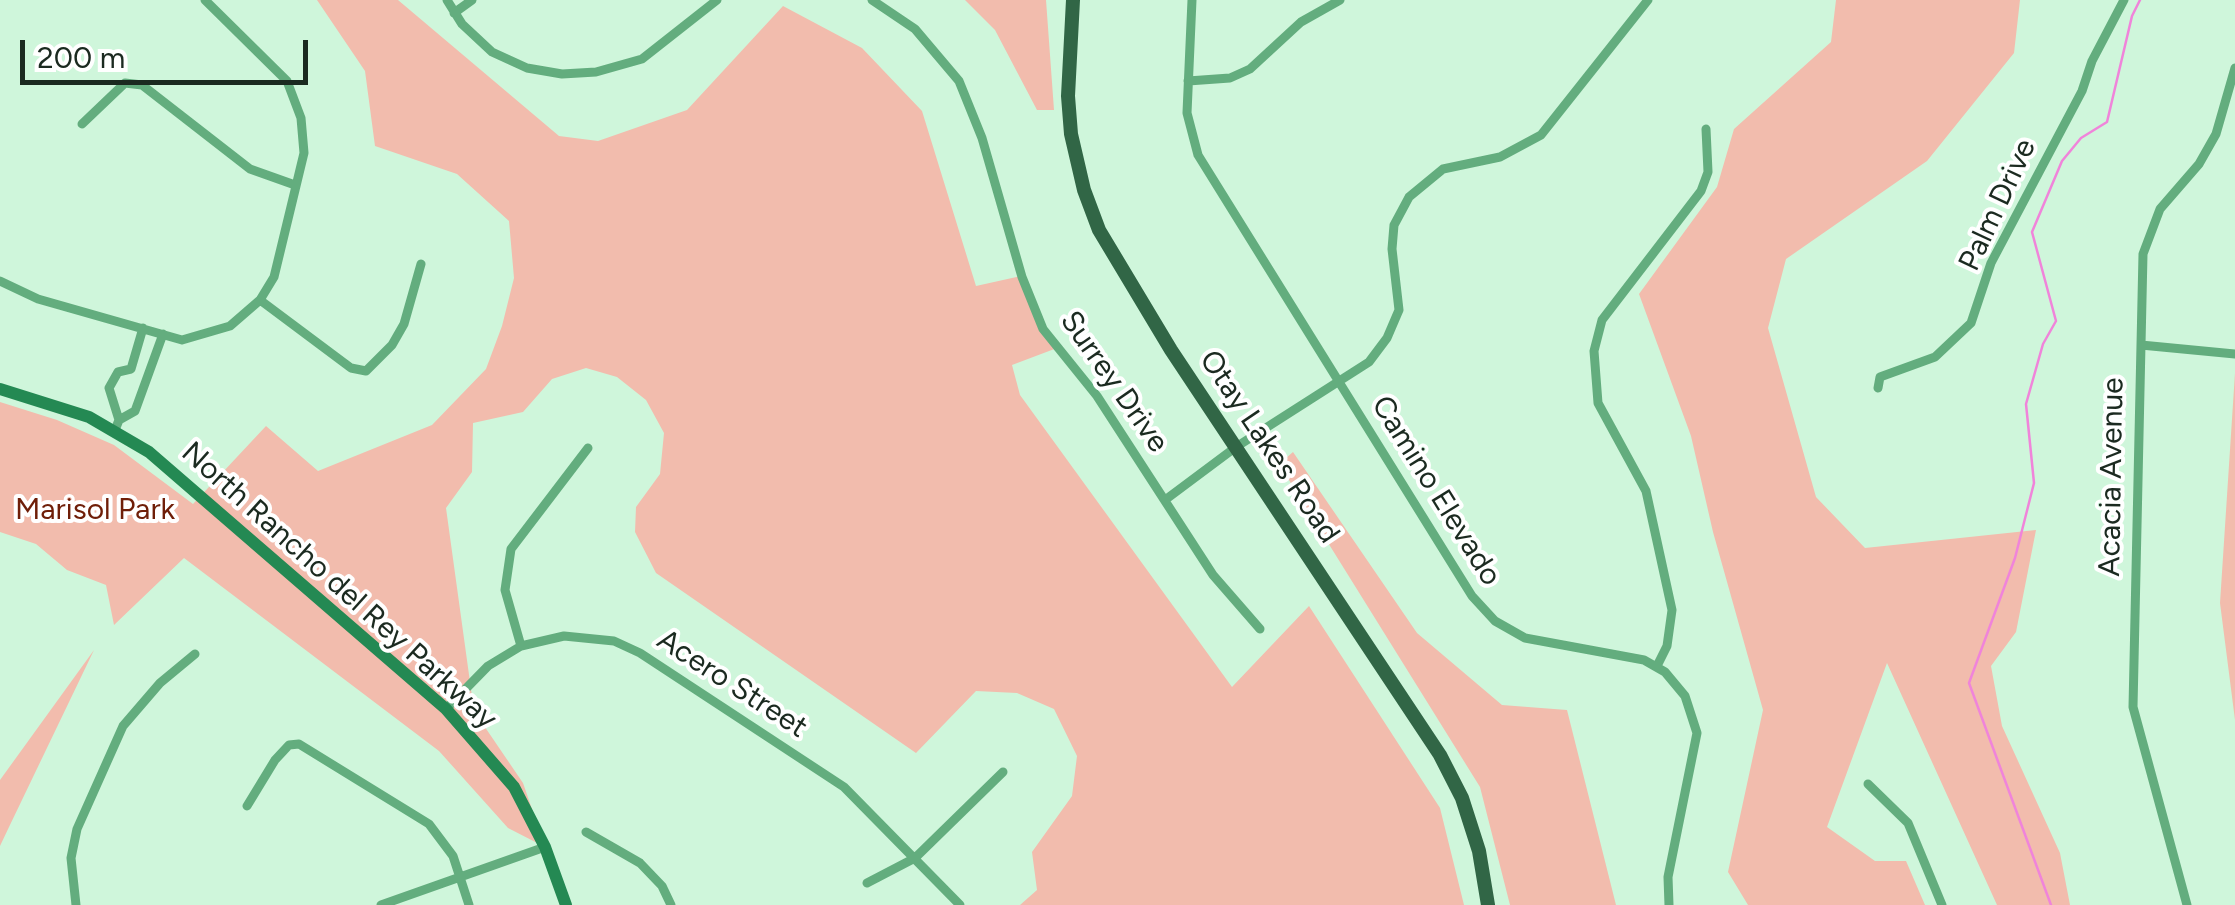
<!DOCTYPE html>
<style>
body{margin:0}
#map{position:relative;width:2235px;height:905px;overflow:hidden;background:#cff6db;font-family:Figtree,sans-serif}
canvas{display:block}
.scale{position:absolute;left:20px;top:40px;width:288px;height:45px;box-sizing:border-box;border:5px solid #1b2a20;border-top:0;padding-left:12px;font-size:30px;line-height:35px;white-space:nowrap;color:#1b2a20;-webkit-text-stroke:8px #fff;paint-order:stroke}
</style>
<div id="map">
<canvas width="2235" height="905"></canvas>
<div class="scale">200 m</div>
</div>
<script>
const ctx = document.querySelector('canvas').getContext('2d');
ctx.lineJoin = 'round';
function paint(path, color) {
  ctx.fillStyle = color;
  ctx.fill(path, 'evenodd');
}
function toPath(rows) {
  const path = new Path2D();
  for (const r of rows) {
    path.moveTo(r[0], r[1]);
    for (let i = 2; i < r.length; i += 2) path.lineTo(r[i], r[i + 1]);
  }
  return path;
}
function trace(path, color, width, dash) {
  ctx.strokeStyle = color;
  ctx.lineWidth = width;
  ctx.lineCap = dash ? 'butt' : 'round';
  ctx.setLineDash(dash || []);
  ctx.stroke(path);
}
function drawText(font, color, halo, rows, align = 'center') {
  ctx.font = font + ' Figtree,sans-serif';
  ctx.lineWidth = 8;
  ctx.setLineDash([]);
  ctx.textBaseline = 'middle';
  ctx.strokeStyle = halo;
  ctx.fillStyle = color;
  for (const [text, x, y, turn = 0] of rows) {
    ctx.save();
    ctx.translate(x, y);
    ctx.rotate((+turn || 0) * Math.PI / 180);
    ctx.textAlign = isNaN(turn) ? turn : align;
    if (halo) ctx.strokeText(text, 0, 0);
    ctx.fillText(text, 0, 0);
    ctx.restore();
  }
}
paint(toPath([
 [317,0,398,0,559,136,598,141,687,110,783,6,862,48,922,111,976,286,1021,276,1057,348,1012,365,1020,395,1232,687,1309,606,1440,808,1464,905,1020,905,1037,890,1032,852,1072,796,1077,756,1054,709,1017,693,976,691,916,753,656,573,635,532,636,507,660,474,664,433,646,400,617,377,586,368,552,379,523,412,473,423,472,472,446,508,474,711,523,783,545,847,508,828,439,751,184,558,114,625,106,585,67,570,36,544,0,532,0,402,57,420,114,445,193,504,266,426,318,471,432,425,486,369,502,326,514,278,509,221,457,174,375,146,365,71],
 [965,0,1046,0,1054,110,1037,110,995,30],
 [1836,0,2020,0,2014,53,1927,161,1786,259,1768,328,1816,497,1865,548,2036,530,2016,632,1991,666,2002,726,2060,853,2070,905,1997,905,1887,663,1827,827,1875,861,1906,861,1925,905,1748,905,1728,872,1763,710,1713,532,1691,436,1639,294,1717,187,1734,129,1831,42],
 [2235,373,2235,720,2220,603],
 [1293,452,1417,633,1502,705,1567,710,1616,905,1510,905,1480,787,1279,464],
 [94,650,9,827,0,846,0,780]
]), '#f2bcad');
trace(toPath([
 [2051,905,1969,683,2015,558,2034,483,2026,404,2043,344,2056,321,2032,232,2062,161,2081,138,2107,122,2132,16,2140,0]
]), '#f084da', 2.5);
trace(toPath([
 [447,0,462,24,492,52,527,68,562,74,596,72,642,59,717,0],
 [872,0,915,29,959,81,982,138,1022,277,1043,329,1097,396,1213,575,1260,629],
 [1192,0,1187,113,1198,155,1472,596,1495,621,1525,638,1644,660,1665,672,1685,696,1697,733,1668,877,1669,905],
 [454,13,472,0],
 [1188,81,1230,78,1250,69,1301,22,1340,0],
 [82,124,125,83,142,85,250,169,295,185],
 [0,281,38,299,182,340,230,326,260,300,274,277,304,153,301,118,287,81,205,0],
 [260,300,351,368,366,371,392,345,404,324,421,264],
 [2141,345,2235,354],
 [1878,388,1880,377,1935,357,1971,323,1991,263,2082,91,2092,61,2124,0],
 [119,420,109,388,118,372,131,369,143,328],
 [115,430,119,420,135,411,163,334],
 [1165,500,1236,447,1369,362,1387,338,1399,310,1392,249,1394,225,1409,197,1443,169,1500,157,1541,135,1648,0],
 [521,646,505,590,511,549,588,448],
 [1657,666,1667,646,1672,610,1646,491,1598,403,1594,351,1602,320,1701,191,1708,172,1706,129],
 [446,709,488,666,521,646,564,636,614,641,640,653,844,787,960,905],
 [1868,784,1908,823,1942,905],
 [247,806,275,760,289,745,299,744,429,824,453,856,469,905],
 [586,832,640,863,662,886,671,905],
 [867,883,915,858,1003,772],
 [76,905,71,858,77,829,123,726,160,683,195,654],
 [381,905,545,847],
 [2187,905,2133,707,2143,254,2160,209,2199,164,2216,134,2235,68]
]), '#63ad7e', 9);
trace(toPath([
 [0,389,89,417,149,452,446,709,514,787,545,847,566,905]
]), '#248953', 12);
trace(toPath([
 [1073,0,1068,96,1071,134,1084,190,1099,230,1171,350,1440,755,1462,798,1479,851,1488,905]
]), '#316646', 14);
drawText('30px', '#1b2a20', '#fff', [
 ["Palm Drive",1998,205,-65],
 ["Surrey Drive",1114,382,55],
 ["Otay Lakes Road",1269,447,56],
 ["Acacia Avenue",2112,477,-89],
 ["Camino Elevado",1436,491,58],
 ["North Rancho del Rey Parkway",339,586,42],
 ["Acero Street",732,684,33]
]);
drawText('30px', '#6f1e08', '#fff', [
 ["Marisol Park",95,510]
]);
</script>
